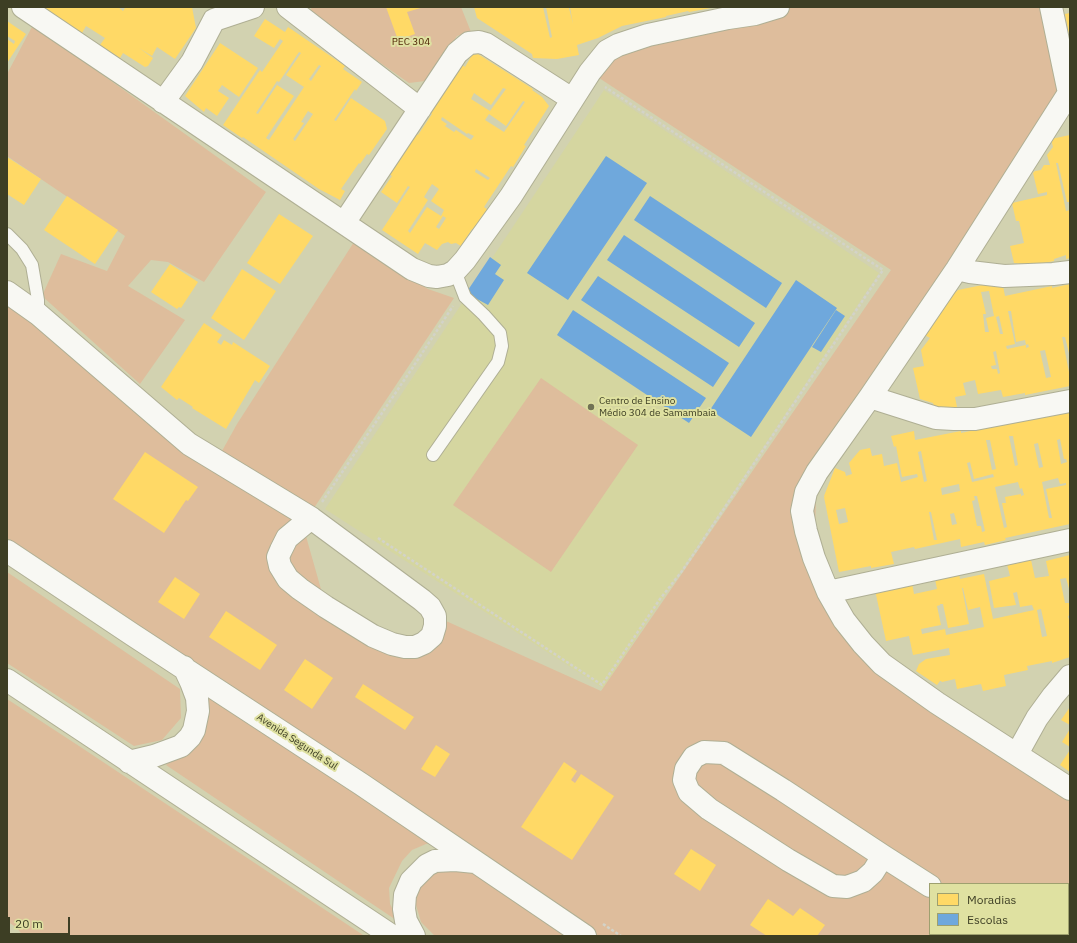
<!DOCTYPE html>
<meta charset="utf-8">
<style>
body{margin:0}
#map{position:relative;width:1077px;height:943px;overflow:hidden;background:#d2d2b0;font-family:"IBM Plex Sans",sans-serif}
canvas{display:block}
.frame{position:absolute;inset:0;border:8px solid #3d3e24;pointer-events:none}
.legend{position:absolute;left:929px;top:883px;width:140px;height:52px;box-sizing:border-box;background:#dfe1a1;border:1px solid #9ea06f;margin:0;padding:5px 7px;list-style:none;font-size:12px;color:#3d3e24}
.legend li{display:flex;align-items:center;gap:8px;height:20px}
.legend b{width:20px;border:1px solid #9ea06f}
.scale{position:absolute;left:8px;top:917px;width:62px;height:18px;box-sizing:border-box;border:2px solid #3d3e24;border-top:0;padding-left:5px;font-size:12px;line-height:14px;white-space:nowrap;color:#3d3e24;-webkit-text-stroke:3px #dfe1a1;paint-order:stroke}
</style>
<div id="map">
<canvas width="1077" height="943"></canvas>
<div class="frame"></div>
<ul class="legend">
<li><b style="height:11px;background:#ffd966"></b>Moradias</li>
<li><b style="height:11px;background:#6fa8dc"></b>Escolas</li>
</ul>
<div class="scale">20 m</div>
</div>
<script>
const ctx = document.querySelector('canvas').getContext('2d');
ctx.lineJoin = 'round';
function paint(path, color) {
  ctx.fillStyle = color;
  ctx.fill(path, 'evenodd');
}
function toPath(rows) {
  const path = new Path2D();
  for (const r of rows) {
    path.moveTo(r[0], r[1]);
    for (let i = 2; i < r.length; i += 2) path.lineTo(r[i], r[i + 1]);
  }
  return path;
}
function trace(path, color, width, dash) {
  ctx.strokeStyle = color;
  ctx.lineWidth = width;
  ctx.lineCap = dash ? 'butt' : 'round';
  ctx.setLineDash(dash || []);
  ctx.stroke(path);
}
function drawText(font, color, halo, rows, align = 'center') {
  ctx.font = font + ' "IBM Plex Sans",sans-serif';
  ctx.lineWidth = 4;
  ctx.setLineDash([]);
  ctx.textBaseline = 'middle';
  ctx.strokeStyle = halo;
  ctx.fillStyle = color;
  for (const [text, x, y, turn = 0] of rows) {
    ctx.save();
    ctx.translate(x, y);
    ctx.rotate((+turn || 0) * Math.PI / 180);
    ctx.textAlign = isNaN(turn) ? turn : align;
    if (halo) ctx.strokeText(text, 0, 0);
    ctx.fillText(text, 0, 0);
    ctx.restore();
  }
}
paint(toPath([
 [604,90,879,273,603,688,325,509]
]), '#d5d6a0');
paint(toPath([
 [312,7,461,7,471,32,457,36,425,81,409,83,309,13],
 [761,7,1052,7,1069,93,817,472,814,558,863,644,1070,789,1070,936,585,936,7,551,7,292,302,522,326,607,415,647,435,616,601,691,891,270,590,72,603,55],
 [930,884,1068,884,1068,934,930,934],
 [33,25,266,192,204,282,168,262,151,260,128,286,185,320,140,384,42,296,61,254,107,271,125,236,7,156,7,74],
 [354,242,428,289,454,298,312,511,222,451,237,424],
 [541,378,638,445,551,572,453,505],
 [7,572,180,689,181,718,162,740,134,746,7,663],
 [200,683,439,841,426,844,412,850,402,861,389,888,390,904,399,922,166,765,182,752],
 [7,699,79,746,363,935,23,936,17,928,7,921],
 [443,866,475,872,571,936,435,936,421,922,413,895,427,874]
]), '#debd9c');
paint(toPath([
 [43,7,118,7,123,11,125,8,123,7,192,7,196,28,175,59,157,47,152,56,139,48,153,58,148,66,145,67,123,53,120,58,100,45,105,38,86,26,82,33],
 [386,7,424,7,407,12,415,34,398,40],
 [474,7,543,7,550,38,552,37,546,7,569,8,573,24,570,7,711,8,689,12,688,11,666,16,666,17,622,26,598,38,577,45,579,55,557,59,533,58,532,54,477,18],
 [1070,13,1070,34,1069,34,1065,14],
 [265,19,285,32,288,27,345,66,343,69,362,82,356,91,355,89,334,120,336,121,351,98,385,121,387,129,369,155,367,154,360,164,359,163,341,189,345,191,340,200,319,189,243,137,242,138,223,125,260,70,262,72,283,41,280,39,274,48,254,36],
 [299,52,301,53,286,75,304,87,269,140,266,138,294,96,277,85,258,114,256,113,277,81,279,82],
 [319,65,321,66,311,81,309,79],
 [308,111,313,114,295,141,293,139,304,123,301,122],
 [7,21,26,34,7,63,7,39,14,44,15,41,7,36],
 [220,43,258,68,239,97,222,85,218,91,229,98,217,116,206,108,204,112,185,96],
 [478,54,533,89,532,90,542,97,549,106,524,145,526,146,513,167,511,166,484,207,488,210,475,231,472,229,461,246,456,243,451,244,448,242,442,244,437,250,425,243,418,254,382,230,410,187,408,186,397,203,381,192,392,176,389,174,416,133,418,135,432,114,429,112,461,64,465,67,472,55],
 [503,88,506,89,490,111,471,99,474,93,491,105],
 [523,101,525,102,504,132,485,120,489,114,506,126],
 [442,117,467,134,468,133,474,136,471,140,456,130,454,132,445,126,447,124,441,120],
 [476,169,490,178,488,180,475,172],
 [432,184,439,189,431,201,444,210,441,216,427,207,410,233,408,231,428,200,424,197],
 [443,216,446,218,439,229,436,227],
 [1070,135,1070,202,1067,202,1058,163,1056,163,1066,211,1070,210,1070,258,1066,259,1066,255,1054,259,1054,261,1034,265,1014,263,1010,246,1024,243,1019,221,1016,221,1012,203,1047,195,1047,192,1038,194,1033,173,1035,171,1041,170,1044,165,1050,165,1047,155,1053,147,1051,139],
 [7,157,41,179,24,205,7,194],
 [67,196,118,230,95,264,44,230],
 [279,214,313,236,280,284,247,263],
 [170,264,198,282,181,308,179,307,177,309,151,292],
 [242,269,276,291,244,340,211,318],
 [1002,281,1005,296,1052,286,1052,288,1070,284,1070,357,1065,337,1062,337,1070,377,1070,386,1025,395,1025,393,1003,397,1001,390,978,394,975,380,963,383,966,395,955,397,957,407,935,410,933,403,920,399,913,368,924,366,921,350,930,338,923,334,955,291,956,292,958,290],
 [989,291,994,316,986,318,989,332,985,332,983,314,986,314,981,292],
 [1008,311,1011,311,1016,342,1025,340,1026,345,1028,344,1029,347,1026,348,1026,345,1007,349,1006,346,1015,344],
 [999,316,1003,334,1000,334,996,317],
 [1045,350,1051,377,1046,378,1040,351],
 [996,351,1000,373,998,374,997,369,992,369,991,366,996,365,993,352],
 [204,323,222,335,217,342,221,345,224,340,232,345,233,342,270,366,259,383,255,380,226,429,192,408,193,407,179,398,177,400,161,387],
 [1070,410,1070,524,1005,538,1006,540,985,545,984,542,961,547,960,539,915,549,914,547,891,552,894,564,871,568,871,566,839,572,824,497,825,497,824,496,835,468,845,472,846,476,852,474,849,463,860,450,870,448,872,456,882,454,884,466,897,463,901,482,918,477,917,474,902,477,896,446,894,447,891,436,914,431,915,440,961,431,961,433],
 [1009,436,1013,436,1018,465,1015,466],
 [1060,439,1064,459,1066,459,1067,462,1061,464,1057,440],
 [986,440,990,440,996,469,992,470],
 [1038,443,1043,467,1039,468,1034,444],
 [921,451,927,481,924,482,918,452],
 [970,462,974,479,993,474,994,477,972,482,967,463],
 [1058,478,1060,484,1066,483,1066,485,1046,489,1052,518,1049,518,1042,482],
 [1018,482,1020,489,1022,488,1024,495,1021,496,1021,494,1005,497,1006,503,1002,503,1007,527,1004,528,995,487],
 [959,484,960,491,942,495,941,488],
 [974,496,977,496,985,531,982,532,981,526,977,526,972,501,975,500],
 [845,508,848,522,839,524,836,510],
 [929,512,931,512,937,540,934,540],
 [954,513,957,524,952,525,950,514],
 [145,452,198,487,188,501,186,500,164,533,113,499],
 [1070,555,1070,592,1066,578,1060,579,1065,603,1070,603,1070,615,1068,616,1070,624,1070,657,1052,663,1052,661,1027,666,1028,670,1004,675,1006,686,983,691,981,684,957,689,955,679,942,682,941,681,940,681,937,685,916,671,919,664,926,659,950,655,949,648,913,655,909,636,886,641,875,590,912,583,914,594,937,589,935,579,959,573,960,579,984,574,993,619,1034,610,1032,605,1020,607,1017,592,1013,593,1016,605,994,608,989,581,1010,576,1007,564,1031,560,1035,578,1049,576,1046,561],
 [962,588,963,588,968,610,980,607,984,627,946,635,945,629,922,634,921,629,941,625,937,606,940,605,940,604,943,604,948,628,969,624],
 [1041,609,1047,636,1042,637,1037,610],
 [175,577,200,594,184,619,158,602],
 [226,611,277,645,260,670,209,637],
 [305,659,333,678,312,709,284,690],
 [363,684,414,717,405,730,355,697],
 [1070,707,1070,725,1061,720],
 [1070,729,1070,747,1062,742],
 [436,745,450,754,435,777,421,769],
 [1070,750,1070,772,1060,765],
 [564,762,577,771,571,780,575,783,581,774,614,796,572,860,521,827],
 [691,849,716,865,700,891,674,874],
 [768,899,793,916,800,908,825,925,817,936,767,936,750,925]
]), '#ffd966');
paint(toPath([
 [606,156,647,183,568,300,527,273],
 [650,196,782,283,766,308,634,220],
 [624,235,755,323,739,347,607,260],
 [490,257,501,265,495,274,504,280,488,305,466,293],
 [598,276,729,363,713,387,581,300],
 [796,280,837,308,751,437,710,410],
 [573,310,706,398,689,423,557,335],
 [836,310,845,316,821,352,812,347]
]), '#6fa8dc');
const service = toPath([
 [7,234,22,249,32,265,38,300,38,314],
 [433,455,498,362,502,346,500,333,484,315,465,297,455,271]
]);
const minor = toPath([
 [23,7,412,269,429,276,437,277,448,275,455,271,465,260,511,196,590,72,607,51,618,45,648,35,728,18,755,14,778,7],
 [288,7,420,109],
 [1051,7,1069,93,957,269,870,397,817,472,806,492,802,511,806,531,814,558,828,592,844,620,863,644,882,664,937,703,1070,789],
 [163,102,192,62,214,20,253,7],
 [344,223,457,53,469,43,479,42,486,44,572,99],
 [957,269,970,272,1004,276,1053,274,1070,272],
 [7,292,38,314,189,444,311,518,422,600,430,607,435,616,435,626,432,636,424,643,415,647,405,647,392,644,373,636,326,607,300,589,288,579,280,566,278,557,281,550,287,538,311,518],
 [870,397,936,418,954,419,975,419,1070,401],
 [828,592,1070,540],
 [1017,754,1037,718,1053,696,1070,676],
 [883,856,873,872,863,881,847,887,833,886,788,860,709,809,689,792,684,780,686,769,694,757,704,752,724,753,783,790,883,856,930,886],
 [1002,934,1005,936]
]);
const secondary = toPath([
 [7,551,133,635,361,784,585,936],
 [7,680,392,936],
 [129,762,154,756,181,746,190,737,194,730,198,711,197,698,191,682,184,667],
 [414,936,406,921,404,909,405,895,411,881,427,865,435,861,455,860,475,862]
]);
trace(service, '#afaf94', 14);
trace(minor, '#afaf94', 24);
trace(secondary, '#afaf94', 24);
trace(toPath([
 [322,502,413,367,453,306],
 [378,538,602,685,660,599,682,571,695,552,883,270,605,87],
 [603,924,621,936]
]), '#d3d3c8', 2.5, [3, 2]);
trace(service, '#f8f8f3', 12);
trace(minor, '#f8f8f3', 22);
trace(secondary, '#f8f8f3', 22);
for (const [x, y, r, color] of [
 [591,407,4,"#717255"]
]) {
  const dot = new Path2D();
  dot.arc(x, y, r, 0, 2 * Math.PI);
  ctx.fillStyle = color;
  ctx.fill(dot);
  trace(dot, '#dfe1a1', 1.5);
}
drawText('10px', '#4b1e01', '#dfe1a1', [
 ["PEC 304",411,42]
]);
drawText('10px', '#3d3e24', '#dfe1a1', [
 ["Centro de Ensino",599,401],
 ["Médio 304 de Samambaia",599,413]
], 'left');
drawText('10px', '#3d3e24', '#dfe1a1', [
 ["Avenida Segunda Sul",297,742,33]
]);
</script>
